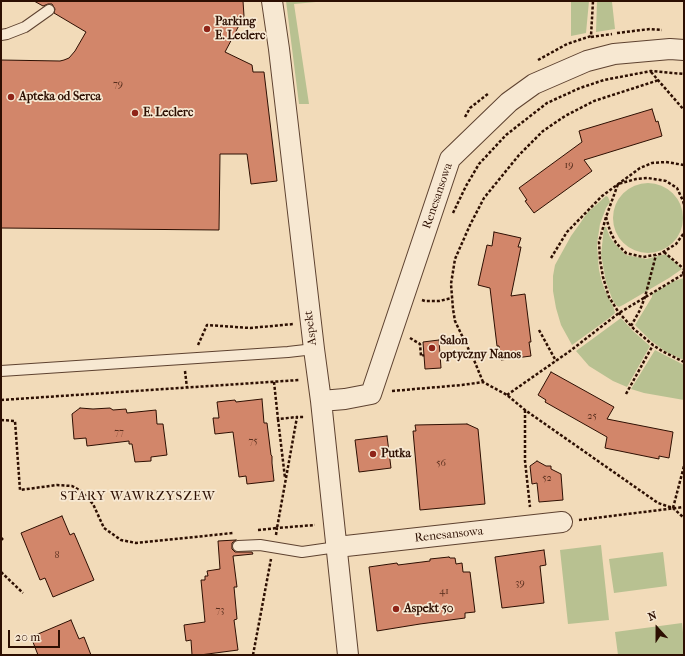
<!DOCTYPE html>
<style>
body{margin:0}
#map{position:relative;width:685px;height:656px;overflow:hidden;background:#f2dbb9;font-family:"IM FELL French Canon",serif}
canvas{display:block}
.frame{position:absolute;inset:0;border:2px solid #2d0f02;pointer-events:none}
.north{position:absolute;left:637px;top:608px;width:40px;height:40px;-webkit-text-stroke:3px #f7e8d2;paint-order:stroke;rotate:339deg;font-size:11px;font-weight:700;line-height:16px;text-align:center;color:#2d0f02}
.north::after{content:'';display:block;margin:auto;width:14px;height:18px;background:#2d0f02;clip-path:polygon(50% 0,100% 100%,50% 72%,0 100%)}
.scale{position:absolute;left:8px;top:630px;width:52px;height:18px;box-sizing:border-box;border:2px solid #2d0f02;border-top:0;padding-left:5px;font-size:12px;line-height:14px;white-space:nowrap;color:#2d0f02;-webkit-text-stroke:3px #f7e8d2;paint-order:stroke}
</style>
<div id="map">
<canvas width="685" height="656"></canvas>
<div class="frame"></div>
<div class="north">N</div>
<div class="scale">20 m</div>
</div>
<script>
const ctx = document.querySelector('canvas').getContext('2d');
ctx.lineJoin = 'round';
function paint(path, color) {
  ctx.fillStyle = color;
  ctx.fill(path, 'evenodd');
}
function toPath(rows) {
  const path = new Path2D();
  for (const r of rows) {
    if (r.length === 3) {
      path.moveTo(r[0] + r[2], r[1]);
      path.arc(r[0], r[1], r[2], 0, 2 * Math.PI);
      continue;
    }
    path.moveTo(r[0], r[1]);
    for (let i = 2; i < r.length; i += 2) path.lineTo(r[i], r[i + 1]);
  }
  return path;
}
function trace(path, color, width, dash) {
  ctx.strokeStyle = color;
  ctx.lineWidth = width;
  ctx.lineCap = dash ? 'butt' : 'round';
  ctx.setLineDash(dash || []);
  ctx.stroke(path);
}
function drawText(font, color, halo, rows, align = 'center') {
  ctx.font = font + ' "IM FELL French Canon",serif';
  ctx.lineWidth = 3.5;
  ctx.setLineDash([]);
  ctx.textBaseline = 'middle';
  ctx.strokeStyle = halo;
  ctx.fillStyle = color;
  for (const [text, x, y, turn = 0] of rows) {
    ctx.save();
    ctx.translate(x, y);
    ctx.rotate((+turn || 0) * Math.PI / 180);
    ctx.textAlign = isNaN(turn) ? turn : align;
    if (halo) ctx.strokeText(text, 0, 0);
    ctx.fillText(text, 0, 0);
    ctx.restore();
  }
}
paint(toPath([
 [286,1,327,1,294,4,309,104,299,104],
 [571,1,589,1,586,33,571,36],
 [597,1,617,1,617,2,612,2,615,29,596,32],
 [648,218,35],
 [606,196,608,197,610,202,606,208,600,224,597,244,598,258,599,270,602,282,605,290,614,309,615,313,608,319,572,345,561,325,556,308,553,291,553,276,555,265,571,236,581,222,587,213],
 [604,227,606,227,610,237,615,244,626,255,646,259,666,254,682,269,669,278,623,305,619,307,617,306,613,301,610,293,606,282,604,271,601,255],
 [684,278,684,360,666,352,650,340,635,325,652,297,652,294,674,281],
 [621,318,633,331,650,346,627,387,613,381,589,366,576,351],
 [655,350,684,365,684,400,644,393,631,389],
 [601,545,609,620,568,624,560,550],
 [663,552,667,586,614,593,609,559],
 [682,623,684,642,684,655,618,655,615,632]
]), '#b8c191');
const building = toPath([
 [34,1,243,1,244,16,225,52,252,65,253,72,264,72,277,181,251,184,247,154,220,154,219,230,1,228,1,60,60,61,64,60,69,58,75,51,86,32,54,13,55,9,52,4,48,4,43,6,34,1],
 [652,109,656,122,658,121,662,136,584,160,592,171,534,213,525,201,527,200,519,188,582,142,579,131,652,109],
 [494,232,521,238,518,247,521,247,511,296,525,294,531,342,529,342,531,356,501,360,499,346,497,346,490,288,478,285,487,245,492,246,494,232],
 [439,340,441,368,425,369,423,342,439,340],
 [551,372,614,407,607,419,673,432,669,458,659,456,659,459,605,448,607,437,545,402,546,400,538,395,551,372],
 [262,399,264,423,267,423,271,455,272,456,272,463,274,481,247,484,246,476,239,477,233,432,215,434,213,418,219,418,217,402,235,400,236,402,262,399],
 [80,408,93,409,110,408,113,410,126,409,127,413,156,410,157,424,163,424,167,455,151,457,151,461,135,462,132,444,129,444,129,441,87,446,86,438,74,439,72,414,80,408],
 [467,424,478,429,485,504,420,510,413,431,416,431,415,425,467,424],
 [387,436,391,468,359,472,355,440,387,436],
 [537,461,546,466,551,466,551,469,561,474,563,500,539,502,537,483,532,484,530,466,537,461],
 [62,516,70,535,74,533,94,580,53,597,45,578,40,580,21,533,62,516],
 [236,540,232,543,232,549,235,552,252,552,253,554,233,556,237,587,234,587,237,619,234,620,238,650,200,655,192,655,191,640,186,641,184,625,205,622,201,580,205,580,205,576,208,576,207,571,220,569,218,541,236,540],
 [544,550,546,565,540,566,544,603,502,608,495,557,544,550],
 [449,557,450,558,455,558,456,564,462,563,463,572,470,572,475,612,465,613,465,618,420,624,377,631,369,567,397,563,398,565,430,561,430,559,449,557],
 [71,620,79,639,84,637,91,655,38,655,31,637,71,620]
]);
paint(building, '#d2866a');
trace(building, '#2d0f02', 1);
const lane = toPath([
 [1,35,7,34,25,27,49,10],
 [1,371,288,352,314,349],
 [238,546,260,545,302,552,337,547]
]);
const street = toPath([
 [272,1,279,49,314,349,321,401,348,655],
 [321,401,345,399,371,394,450,159,509,102,534,84,587,61,614,54,670,49,684,50],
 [337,547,562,522]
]);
trace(lane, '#5e4230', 12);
trace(street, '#5e4230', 22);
trace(toPath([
 [617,33,650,29,662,30],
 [591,37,612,34],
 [538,60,567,44,591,36,593,1],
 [651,72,684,110],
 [465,117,470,108,489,93],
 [684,204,683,201,677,188,666,181,648,178,636,179,618,184,606,217,599,242,600,260,603,277,609,297,619,313,634,329,653,345,662,351,684,362],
 [453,213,466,186,479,164,506,135,547,103,580,88,604,80,651,71,684,74],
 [606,217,610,231,616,243,626,253,643,257,660,254,676,244,684,233],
 [664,252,684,269],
 [551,258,567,232,602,196,640,168,652,163,666,162,684,165],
 [684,271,682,275,684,274],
 [422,300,425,301,439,301,452,298],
 [631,326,640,310,645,297,656,255],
 [539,330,556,361],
 [410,338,420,344,421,356,424,355],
 [198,345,207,325,250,328,294,324],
 [185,371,187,388],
 [274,382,278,419,297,417],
 [483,382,474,360,465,342,455,321,453,309,451,284,455,259,470,225,484,198,519,155,543,131,565,116,594,101,659,80],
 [392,391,462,385,483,382,507,395,525,410,658,503,673,508,684,518],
 [626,394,653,345],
 [507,395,570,351,619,313,682,275],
 [1,400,299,380],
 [525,410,525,461,530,507],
 [278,419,285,478],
 [1,420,15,421,20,490,57,485,72,486,81,491,93,504,104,528,121,540,136,543,233,533],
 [673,508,684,466],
 [579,520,684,507],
 [258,530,277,528,297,417,304,417],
 [276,535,277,528,315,525],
 [1,540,3,538],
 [1,572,23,593],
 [253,655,271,559]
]), '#2d0f02', 2.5, [3, 2]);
trace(lane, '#f7e8d2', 10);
trace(street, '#f7e8d2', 20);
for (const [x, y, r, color] of [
 [207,29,4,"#8f2418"],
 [11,97,4,"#8f2418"],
 [135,113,4,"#8f2418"],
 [432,348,4,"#8f2418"],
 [373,454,4,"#8f2418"],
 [396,609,4,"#8f2418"]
]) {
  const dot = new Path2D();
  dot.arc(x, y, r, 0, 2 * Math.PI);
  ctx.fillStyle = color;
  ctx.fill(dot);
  trace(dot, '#f7e8d2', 1.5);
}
drawText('10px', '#562d1c', null, [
 ["79",118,85],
 ["19",569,166],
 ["25",592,417],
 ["77",119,433],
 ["75",253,442],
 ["56",441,464],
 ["52",547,479],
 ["8",57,556],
 ["39",520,584],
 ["41",444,592],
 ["73",220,611]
]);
drawText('bold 12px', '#2d0f02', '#f7e8d2', [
 ["Parking",215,22],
 ["E. Leclerc",215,36],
 ["Apteka od Serca",19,97],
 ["E. Leclerc",143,113],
 ["Salon",440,341],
 ["optyczny Nanos",440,355],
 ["Putka",381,454],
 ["Aspekt 50",404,609]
], 'left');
drawText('12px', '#2d0f02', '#f7e8d2', [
 ["Renesansowa",438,196,-71],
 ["Aspekt",311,328,-97],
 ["Renesansowa",449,535,-6]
]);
ctx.letterSpacing = '1px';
drawText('13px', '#2d0f02', '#f7e8d2', [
 ["STARY WAWRZYSZEW",138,497]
]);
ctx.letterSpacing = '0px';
</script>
